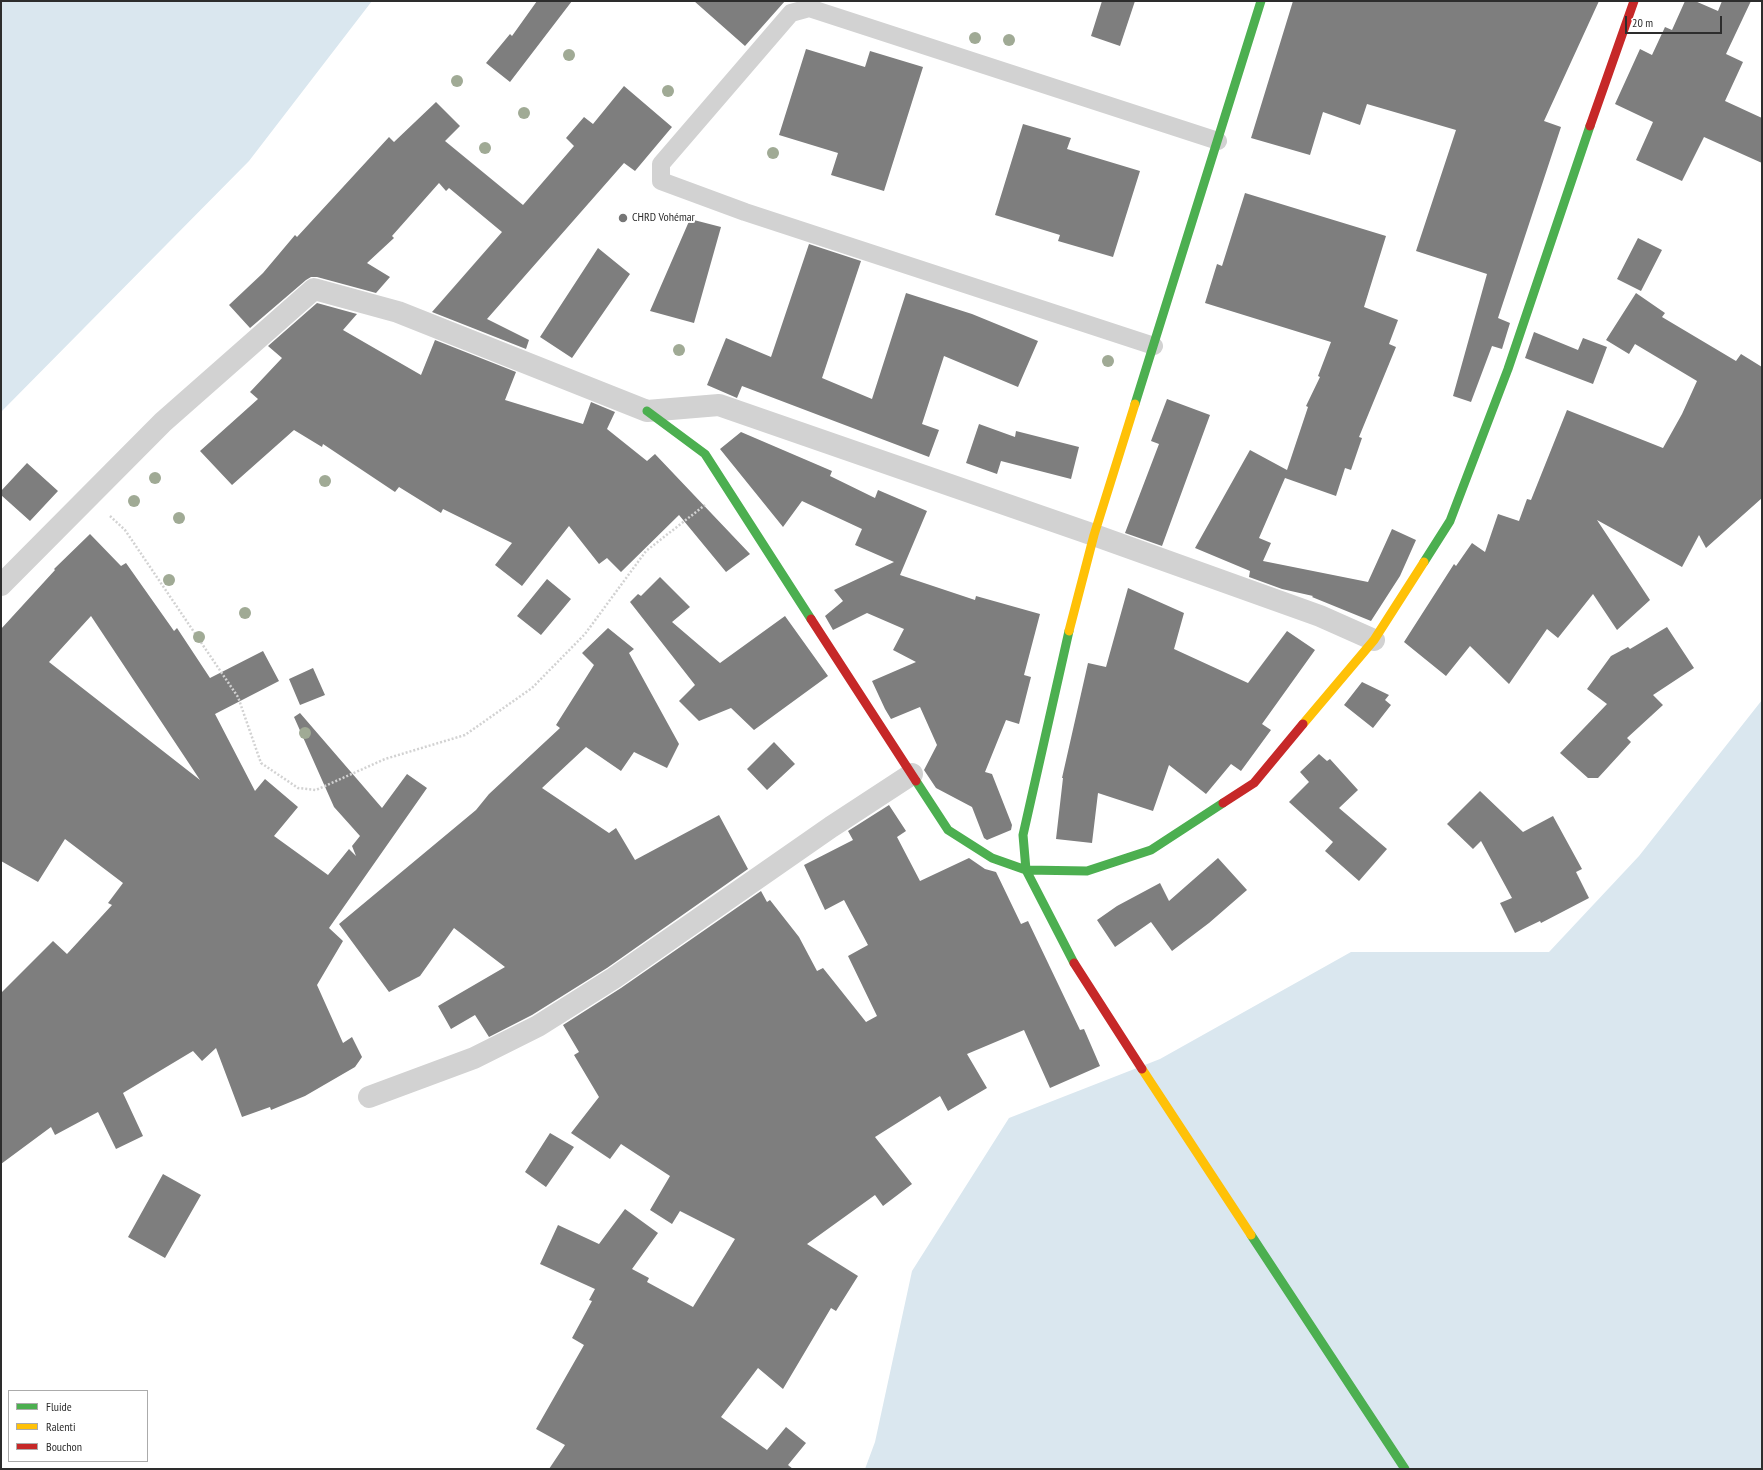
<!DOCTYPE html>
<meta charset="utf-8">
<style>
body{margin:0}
#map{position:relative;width:1763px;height:1470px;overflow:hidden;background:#fff;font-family:"PT Sans Narrow",sans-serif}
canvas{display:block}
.frame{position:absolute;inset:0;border:2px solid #2d2d2d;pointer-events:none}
.legend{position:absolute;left:8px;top:1390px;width:140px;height:72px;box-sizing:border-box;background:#fff;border:1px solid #ababab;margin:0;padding:5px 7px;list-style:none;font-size:12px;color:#2d2d2d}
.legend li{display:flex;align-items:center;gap:8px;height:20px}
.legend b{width:20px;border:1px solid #ababab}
.scale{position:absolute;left:1625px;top:16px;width:97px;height:18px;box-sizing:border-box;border:2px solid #2d2d2d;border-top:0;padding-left:5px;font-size:12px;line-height:14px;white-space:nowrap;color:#2d2d2d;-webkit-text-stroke:3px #fff;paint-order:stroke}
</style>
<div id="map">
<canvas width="1763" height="1470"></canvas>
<div class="frame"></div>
<ul class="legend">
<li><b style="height:5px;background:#4caf50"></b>Fluide</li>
<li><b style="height:5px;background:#ffc107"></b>Ralenti</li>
<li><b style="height:5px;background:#c62828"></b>Bouchon</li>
</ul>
<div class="scale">20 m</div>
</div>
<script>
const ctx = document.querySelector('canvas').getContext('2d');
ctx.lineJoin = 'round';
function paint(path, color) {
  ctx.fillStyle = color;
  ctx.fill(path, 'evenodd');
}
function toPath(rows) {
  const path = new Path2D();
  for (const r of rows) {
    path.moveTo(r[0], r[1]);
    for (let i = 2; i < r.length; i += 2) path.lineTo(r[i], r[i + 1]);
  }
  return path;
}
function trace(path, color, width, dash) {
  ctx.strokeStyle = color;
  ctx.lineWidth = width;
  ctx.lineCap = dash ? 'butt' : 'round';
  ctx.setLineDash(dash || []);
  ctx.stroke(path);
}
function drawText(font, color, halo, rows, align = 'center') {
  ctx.font = font + ' "PT Sans Narrow",sans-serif';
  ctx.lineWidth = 4;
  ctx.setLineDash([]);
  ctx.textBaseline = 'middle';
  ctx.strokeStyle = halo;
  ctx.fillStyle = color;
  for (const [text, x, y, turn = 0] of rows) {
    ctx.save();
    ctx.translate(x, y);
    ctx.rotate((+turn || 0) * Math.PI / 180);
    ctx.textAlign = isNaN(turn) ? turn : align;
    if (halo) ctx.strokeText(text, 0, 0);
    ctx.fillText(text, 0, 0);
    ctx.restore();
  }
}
paint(toPath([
 [1,1,372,1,249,161,1,412],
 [1762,700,1762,1469,865,1469,875,1442,912,1271,1009,1118,1160,1059,1351,952,1549,952,1639,856]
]), '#dae7ef');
paint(toPath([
 [537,1,572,1,510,82,486,63,510,34,512,36],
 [694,1,785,1,745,46],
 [1102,1,1135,1,1120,46,1091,36],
 [1293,1,1599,1,1544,121,1561,127,1498,318,1510,323,1502,349,1492,346,1471,402,1453,396,1487,274,1416,251,1456,130,1367,104,1360,125,1323,112,1310,155,1251,138],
 [1685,1,1695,1,1718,11,1722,1,1751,1,1726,54,1743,62,1725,101,1762,118,1762,163,1704,137,1682,181,1636,160,1653,122,1615,104,1640,49,1652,55,1665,27,1672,30],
 [806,49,865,67,870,51,923,67,884,191,831,175,838,153,779,135],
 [624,86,672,127,635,171,624,163,487,319,529,340,526,349,432,312,502,232,449,188,446,191,439,183,392,236,394,238,367,263,390,277,376,293,317,277,311,277,306,280,250,328,229,305,263,273,295,235,297,237,389,137,394,142,436,102,460,126,445,141,523,205,574,146,566,138,584,117,593,124],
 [1023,124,1071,138,1067,149,1140,171,1113,257,1058,241,1060,235,995,215],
 [1245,193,1386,236,1364,307,1398,320,1389,344,1396,347,1359,437,1362,438,1351,470,1345,468,1336,496,1285,478,1259,538,1271,543,1263,561,1368,582,1392,529,1416,540,1400,576,1371,621,1312,597,1313,596,1282,589,1249,577,1250,571,1195,548,1250,450,1287,470,1308,407,1306,406,1320,377,1318,376,1331,342,1205,303,1217,264,1222,266],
 [690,219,721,227,694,323,650,311],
 [1638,238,1662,250,1641,291,1617,279],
 [809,244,861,261,822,378,872,399,906,293,972,314,1038,341,1018,387,944,356,922,424,939,430,929,457,742,386,737,398,707,385,726,338,771,357],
 [598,248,630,274,572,358,540,337],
 [1636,293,1665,313,1662,317,1736,361,1741,354,1762,367,1762,498,1706,548,1699,535,1682,567,1597,520,1650,600,1617,630,1593,594,1558,638,1547,629,1509,684,1470,646,1446,676,1404,642,1454,564,1456,566,1472,543,1485,552,1498,514,1519,521,1527,499,1531,500,1567,410,1663,448,1682,414,1697,381,1635,344,1629,354,1606,340],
 [317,303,357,314,343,330,421,375,435,340,516,372,505,400,583,424,591,402,615,412,607,429,647,461,655,454,750,554,726,572,679,515,621,572,607,558,599,564,569,526,522,586,495,565,512,543,443,509,441,513,399,487,395,492,323,444,322,447,294,430,232,485,200,451,258,399,250,392,282,358,268,346],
 [1534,332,1578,350,1583,338,1607,347,1593,384,1525,358],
 [1167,399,1210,415,1162,546,1125,533,1159,444,1151,441],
 [979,424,1015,437,1016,431,1079,447,1071,479,1001,461,997,474,966,463],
 [741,432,832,471,830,476,875,498,878,490,927,511,900,575,975,600,976,596,1040,614,1024,675,1031,677,1019,724,1006,720,985,772,992,774,1012,825,1011,830,987,840,984,838,972,807,936,788,924,770,937,745,920,707,891,719,885,709,872,681,916,662,893,650,904,629,867,613,833,630,825,616,843,601,834,590,894,562,855,545,862,529,802,501,783,527,720,449],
 [27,463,58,491,30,521,1,495,1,491],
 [90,534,121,566,126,563,174,631,177,628,210,678,263,651,279,681,215,714,255,791,265,779,298,807,274,836,328,875,349,849,356,856,352,846,360,836,334,807,294,717,300,713,382,808,407,774,427,788,329,928,343,941,317,985,343,1043,352,1037,362,1057,355,1067,305,1096,271,1110,270,1107,242,1117,216,1048,202,1061,193,1051,123,1093,143,1136,116,1149,98,1112,55,1135,51,1127,1,1164,1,993,53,941,67,954,112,905,108,903,123,883,65,839,38,882,1,861,1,629,55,570,54,569],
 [91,616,200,780,49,662],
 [660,577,690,607,672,622,720,663,785,616,828,676,754,730,731,708,699,721,679,701,695,685,630,602,638,594,641,596],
 [547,579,571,599,541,635,517,616],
 [1128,588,1184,613,1174,649,1248,683,1287,631,1315,650,1262,724,1271,730,1241,771,1231,764,1206,794,1169,765,1153,811,1098,793,1092,843,1056,839,1063,778,1062,778,1088,663,1106,667],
 [1667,627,1694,668,1653,695,1663,705,1627,738,1631,742,1598,778,1588,778,1560,753,1607,704,1587,689,1611,656,1628,647,1630,649],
 [608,628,634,649,629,653,679,744,667,768,634,752,621,771,586,747,542,788,609,833,616,828,635,860,719,815,748,869,607,968,532,1015,489,1037,475,1015,451,1029,438,1006,505,967,454,928,420,976,389,992,339,924,476,810,489,794,560,728,556,725,594,665,582,653],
 [313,668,325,695,300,705,289,679],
 [1362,682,1389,695,1385,700,1391,705,1373,728,1344,705],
 [774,742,795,764,767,790,747,769],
 [1319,754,1327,761,1330,759,1358,790,1339,808,1387,849,1359,881,1325,851,1333,842,1289,802,1309,782,1300,772],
 [1480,791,1523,832,1553,816,1582,869,1576,872,1589,898,1541,923,1540,921,1515,933,1500,903,1512,898,1481,841,1473,849,1447,824],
 [889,805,906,831,897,837,920,881,969,858,985,869,996,872,1021,924,1028,921,1080,1030,1084,1029,1100,1066,1050,1088,1024,1030,967,1054,987,1088,948,1111,940,1096,875,1137,912,1184,883,1206,875,1195,807,1244,858,1276,836,1311,831,1308,783,1389,758,1368,721,1417,767,1450,786,1427,806,1443,788,1465,793,1469,549,1469,565,1445,536,1429,584,1345,572,1338,592,1301,589,1300,595,1289,540,1264,558,1225,599,1244,625,1209,658,1233,632,1269,649,1278,647,1282,693,1307,735,1239,680,1211,672,1224,650,1210,670,1176,621,1144,610,1159,571,1133,599,1097,574,1055,579,1052,563,1025,621,988,761,891,767,902,770,900,799,937,817,971,823,968,866,1022,877,1016,848,956,868,945,844,900,825,910,804,865,853,840,848,831],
 [1218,858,1247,890,1209,923,1172,951,1151,922,1115,947,1097,920,1117,906,1160,883,1169,901],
 [550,1133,574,1147,546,1187,525,1172],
 [163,1174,201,1195,165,1258,128,1237]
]), '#7e7e7e');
trace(toPath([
 [110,516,125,530,238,697,261,763,298,788,316,790,385,759,465,735,532,688,585,634,646,551,705,505]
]), '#d2d2d2', 2.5, [2, 2]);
trace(toPath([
 [1154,346,745,212,661,181,661,164,791,13,809,8,1218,141]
]), '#d2d2d2', 18);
trace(toPath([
 [1,585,163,422,314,289,398,312,647,411,719,405,1094,535,1320,616,1374,640],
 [369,1097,474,1058,538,1026,614,978,831,827,912,774]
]), '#d2d2d2', 22);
trace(toPath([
 [1135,404,1261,1],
 [647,411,705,454,811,619],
 [1424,562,1450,521,1508,369,1590,126],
 [1069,631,1023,835,1026,870,1074,963],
 [916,781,948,830,992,858,1026,870,1087,871,1151,850,1223,803],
 [1251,1235,1405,1469]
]), '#4caf50', 9);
trace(toPath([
 [1069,631,1094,535,1135,404],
 [1303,724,1374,640,1424,562],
 [1142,1069,1251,1235]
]), '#ffc107', 9);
trace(toPath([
 [1590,126,1634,1],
 [811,619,916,781],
 [1223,803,1254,783,1303,724],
 [1074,963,1142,1069]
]), '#c62828', 9);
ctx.fillStyle = '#a0aa95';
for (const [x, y] of [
 [975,38],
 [1009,40],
 [569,55],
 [457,81],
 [668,91],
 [524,113],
 [485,148],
 [773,153],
 [679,350],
 [1108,361],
 [155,478],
 [325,481],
 [134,501],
 [179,518],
 [169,580],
 [245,613],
 [199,637],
 [305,733]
]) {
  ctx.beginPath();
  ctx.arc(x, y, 6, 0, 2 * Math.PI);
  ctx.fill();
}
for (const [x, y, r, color] of [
 [623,218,5,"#767676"]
]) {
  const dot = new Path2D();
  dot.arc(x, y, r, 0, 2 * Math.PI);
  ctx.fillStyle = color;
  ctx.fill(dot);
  trace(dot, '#fff', 1.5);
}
drawText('12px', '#2d2d2d', '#fff', [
 ["CHRD Vohémar",632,218]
], 'left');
</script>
